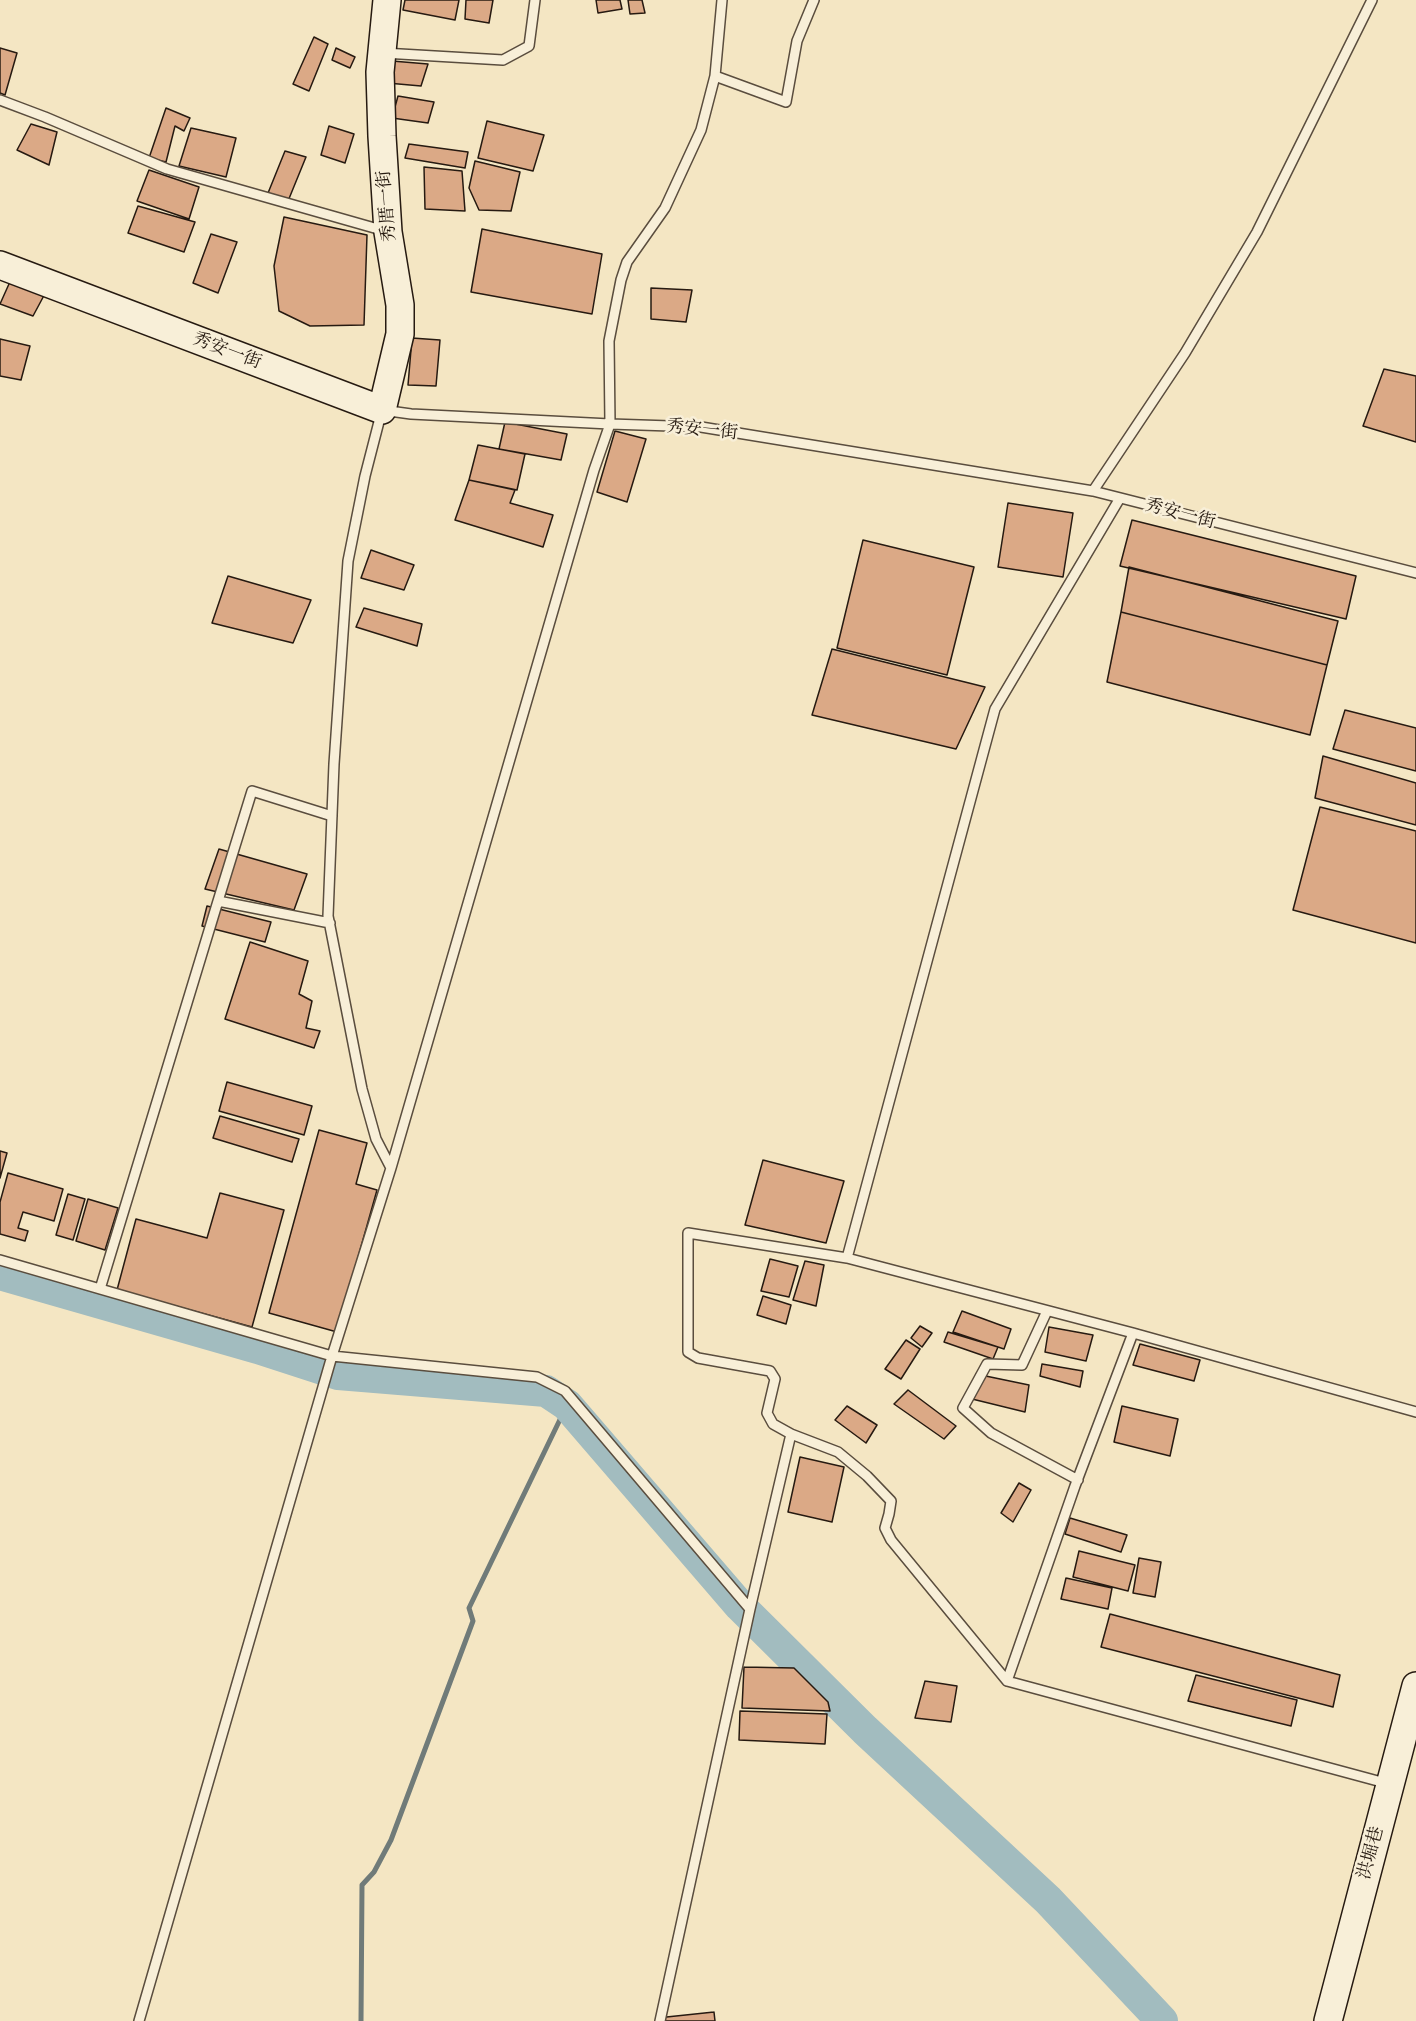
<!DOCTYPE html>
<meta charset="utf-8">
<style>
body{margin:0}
canvas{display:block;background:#f4e6c3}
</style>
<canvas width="1416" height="2021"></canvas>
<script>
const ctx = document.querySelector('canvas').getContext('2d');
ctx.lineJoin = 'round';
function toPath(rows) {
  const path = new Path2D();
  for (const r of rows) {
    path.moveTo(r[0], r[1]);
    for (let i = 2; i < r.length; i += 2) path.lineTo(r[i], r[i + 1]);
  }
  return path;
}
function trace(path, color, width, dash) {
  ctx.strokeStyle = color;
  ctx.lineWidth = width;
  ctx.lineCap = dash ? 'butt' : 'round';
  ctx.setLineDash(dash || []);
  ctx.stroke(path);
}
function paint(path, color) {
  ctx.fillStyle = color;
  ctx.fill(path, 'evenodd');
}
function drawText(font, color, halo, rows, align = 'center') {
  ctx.font = font + ' "Old Standard TT","Noto Serif TC",serif';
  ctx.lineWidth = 5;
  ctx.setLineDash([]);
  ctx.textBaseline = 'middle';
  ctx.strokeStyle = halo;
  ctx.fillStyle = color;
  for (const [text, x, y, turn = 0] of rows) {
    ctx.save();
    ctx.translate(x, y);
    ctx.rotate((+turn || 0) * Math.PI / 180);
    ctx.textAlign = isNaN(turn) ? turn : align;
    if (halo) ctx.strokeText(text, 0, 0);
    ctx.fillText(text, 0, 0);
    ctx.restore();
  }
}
trace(toPath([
 [361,2021,362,1885,374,1872,391,1840,473,1621,469,1608,567,1405]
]), '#707b79', 5);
trace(toPath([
 [0,1274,258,1348,338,1374,546,1391,567,1405,740,1606,865,1730,1048,1900,1162,2021]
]), '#a2bcbf', 32);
const building = toPath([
 [405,0,459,0,455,20,403,10,405,0],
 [466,0,493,0,489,23,465,19,466,0],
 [596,0,620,0,622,9,598,13,596,0],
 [628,0,642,0,645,13,630,14,628,0],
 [314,37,328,44,309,91,293,84,314,37],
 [0,48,17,53,5,95,0,93,0,48],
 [336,48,355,57,350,68,332,60,336,48],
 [380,60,428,64,421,86,376,82,380,60],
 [398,96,434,102,428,123,392,118,398,96],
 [166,108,190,118,184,131,175,126,166,162,149,158,166,108],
 [487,121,544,135,533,171,478,158,487,121],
 [31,124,57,132,49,165,17,150,31,124],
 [329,126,354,134,345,163,321,155,329,126],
 [191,128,236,138,226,177,179,166,191,128],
 [409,144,468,152,465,168,405,158,409,144],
 [285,151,306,157,286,206,266,198,285,151],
 [475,161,520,172,511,211,479,210,469,188,475,161],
 [424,167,462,171,465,211,425,209,424,167],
 [149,170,199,187,189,219,137,201,149,170],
 [138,206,195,222,184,252,128,233,138,206],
 [284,217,367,235,364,325,310,326,279,311,274,266,284,217],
 [482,229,602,254,592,314,471,292,482,229],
 [211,234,237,242,218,293,193,283,211,234],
 [13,275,48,288,33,316,0,304,13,275],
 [651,288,692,290,686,322,651,319,651,288],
 [412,338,440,340,436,386,408,385,412,338],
 [0,339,30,346,21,380,0,376,0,339],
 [1384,369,1416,376,1416,442,1363,426,1384,369],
 [505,422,567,434,561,460,499,449,505,422],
 [615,431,646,439,627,502,597,492,615,431],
 [478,445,525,454,517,490,469,480,478,445],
 [469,480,515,490,510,503,553,515,543,547,455,520,469,480],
 [1008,503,1073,513,1063,577,998,567,1008,503],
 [1132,520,1356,576,1346,619,1120,566,1132,520],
 [863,540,974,567,947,675,837,648,863,540],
 [371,550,414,565,404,590,361,578,371,550],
 [1129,567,1338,621,1327,665,1121,612,1129,567],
 [228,576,311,600,293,643,212,623,228,576],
 [364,608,422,624,417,646,356,627,364,608],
 [1121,612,1327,665,1310,735,1107,682,1121,612],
 [832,649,985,687,956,749,812,715,832,649],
 [1345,710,1416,728,1416,771,1333,749,1345,710],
 [1323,756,1416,783,1416,825,1315,798,1323,756],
 [1320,807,1416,831,1416,943,1293,910,1320,807],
 [219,849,307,874,294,910,205,889,219,849],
 [207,906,271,922,265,942,202,926,207,906],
 [250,942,308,961,299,994,312,1001,306,1028,320,1031,314,1048,225,1019,250,942],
 [227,1082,312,1106,304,1135,219,1111,227,1082],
 [220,1116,299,1139,292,1162,213,1138,220,1116],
 [319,1130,367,1143,356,1184,377,1190,337,1332,269,1313,319,1130],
 [0,1151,7,1153,0,1178,0,1151],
 [763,1160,844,1181,826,1243,745,1225,763,1160],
 [8,1173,63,1189,54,1221,23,1212,18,1228,28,1231,25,1241,0,1234,0,1202,8,1173],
 [220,1193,284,1210,252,1327,117,1290,136,1219,207,1238,220,1193],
 [68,1194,85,1199,73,1240,56,1235,68,1194],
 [88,1199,118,1208,105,1250,76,1241,88,1199],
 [770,1259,798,1266,789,1297,761,1291,770,1259],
 [805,1261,824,1265,816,1306,793,1300,805,1261],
 [763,1296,791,1305,786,1324,757,1315,763,1296],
 [962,1311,1011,1329,1004,1349,953,1332,962,1311],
 [920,1326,932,1333,922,1347,911,1338,920,1326],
 [1049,1327,1093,1335,1086,1361,1045,1352,1049,1327],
 [948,1332,998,1347,993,1359,944,1342,948,1332],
 [906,1340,920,1349,901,1379,885,1369,906,1340],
 [1140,1344,1200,1360,1194,1381,1133,1365,1140,1344],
 [1042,1364,1083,1371,1080,1387,1040,1376,1042,1364],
 [976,1374,1029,1385,1025,1412,968,1398,976,1374],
 [908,1390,956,1426,944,1439,894,1404,908,1390],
 [847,1406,877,1425,866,1443,835,1420,847,1406],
 [1122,1406,1178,1419,1170,1456,1114,1442,1122,1406],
 [800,1457,844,1467,832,1522,788,1512,800,1457],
 [1019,1483,1031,1490,1013,1522,1001,1513,1019,1483],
 [1070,1518,1127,1535,1121,1552,1065,1534,1070,1518],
 [1079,1551,1135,1565,1128,1591,1073,1577,1079,1551],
 [1139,1558,1161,1562,1155,1597,1133,1593,1139,1558],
 [1066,1578,1112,1588,1108,1609,1061,1599,1066,1578],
 [1110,1614,1340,1675,1333,1707,1101,1647,1110,1614],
 [744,1667,794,1668,828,1702,830,1711,742,1708,744,1667],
 [1196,1675,1297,1700,1291,1726,1188,1701,1196,1675],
 [925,1681,957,1686,951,1722,915,1718,925,1681],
 [740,1711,827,1714,825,1744,739,1740,740,1711],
 [714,2012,715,2021,658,2021,657,2018,714,2012]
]);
paint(building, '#dba986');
trace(building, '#261a11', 1.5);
const lane = toPath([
 [383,53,503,60,529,46,535,0],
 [715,76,786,102,797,41,814,0],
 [0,100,45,117,167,169,385,231],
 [1093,491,1185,353,1257,232,1372,0],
 [218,901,252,791,332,816],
 [391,1168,376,1139,362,1089,328,916,334,764,348,561,365,476,382,410,411,414,610,424,701,427,1093,491,1416,573],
 [847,1258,995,709,1120,498],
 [0,1260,332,1356,537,1377,565,1391,750,1609],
 [100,1289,218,901,330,923],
 [1047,1311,1022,1365,987,1364,963,1408,991,1433,1078,1480],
 [791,1434,838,1452,867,1476,891,1501,889,1514,885,1528,891,1540,1007,1681,1389,1784],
 [1007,1681,1075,1486,1133,1333],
 [139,2021,332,1356,391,1168,594,470,610,424,609,341,621,280,627,262,665,208,701,130,715,76,722,0],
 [660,2021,750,1609,791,1434,773,1424,767,1413,775,1379,770,1371,698,1358,688,1352,688,1233,847,1258,1133,1333,1416,1412]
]);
const secondary = toPath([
 [0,265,382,410,400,334,400,305,388,232,382,136,380,72,387,0],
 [1328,2021,1416,1686]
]);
trace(lane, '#5a4d3e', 12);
trace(secondary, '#261a11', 30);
trace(lane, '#f8efd8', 9);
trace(secondary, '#f8efd8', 27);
drawText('18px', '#261a11', '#f8efd8', [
 ["秀厝一街",387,206,-95],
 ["秀安一街",227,351,21],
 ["秀安一街",702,430,6],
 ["秀安一街",1180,514,15],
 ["洪堀巷",1371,1853,-75]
]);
</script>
